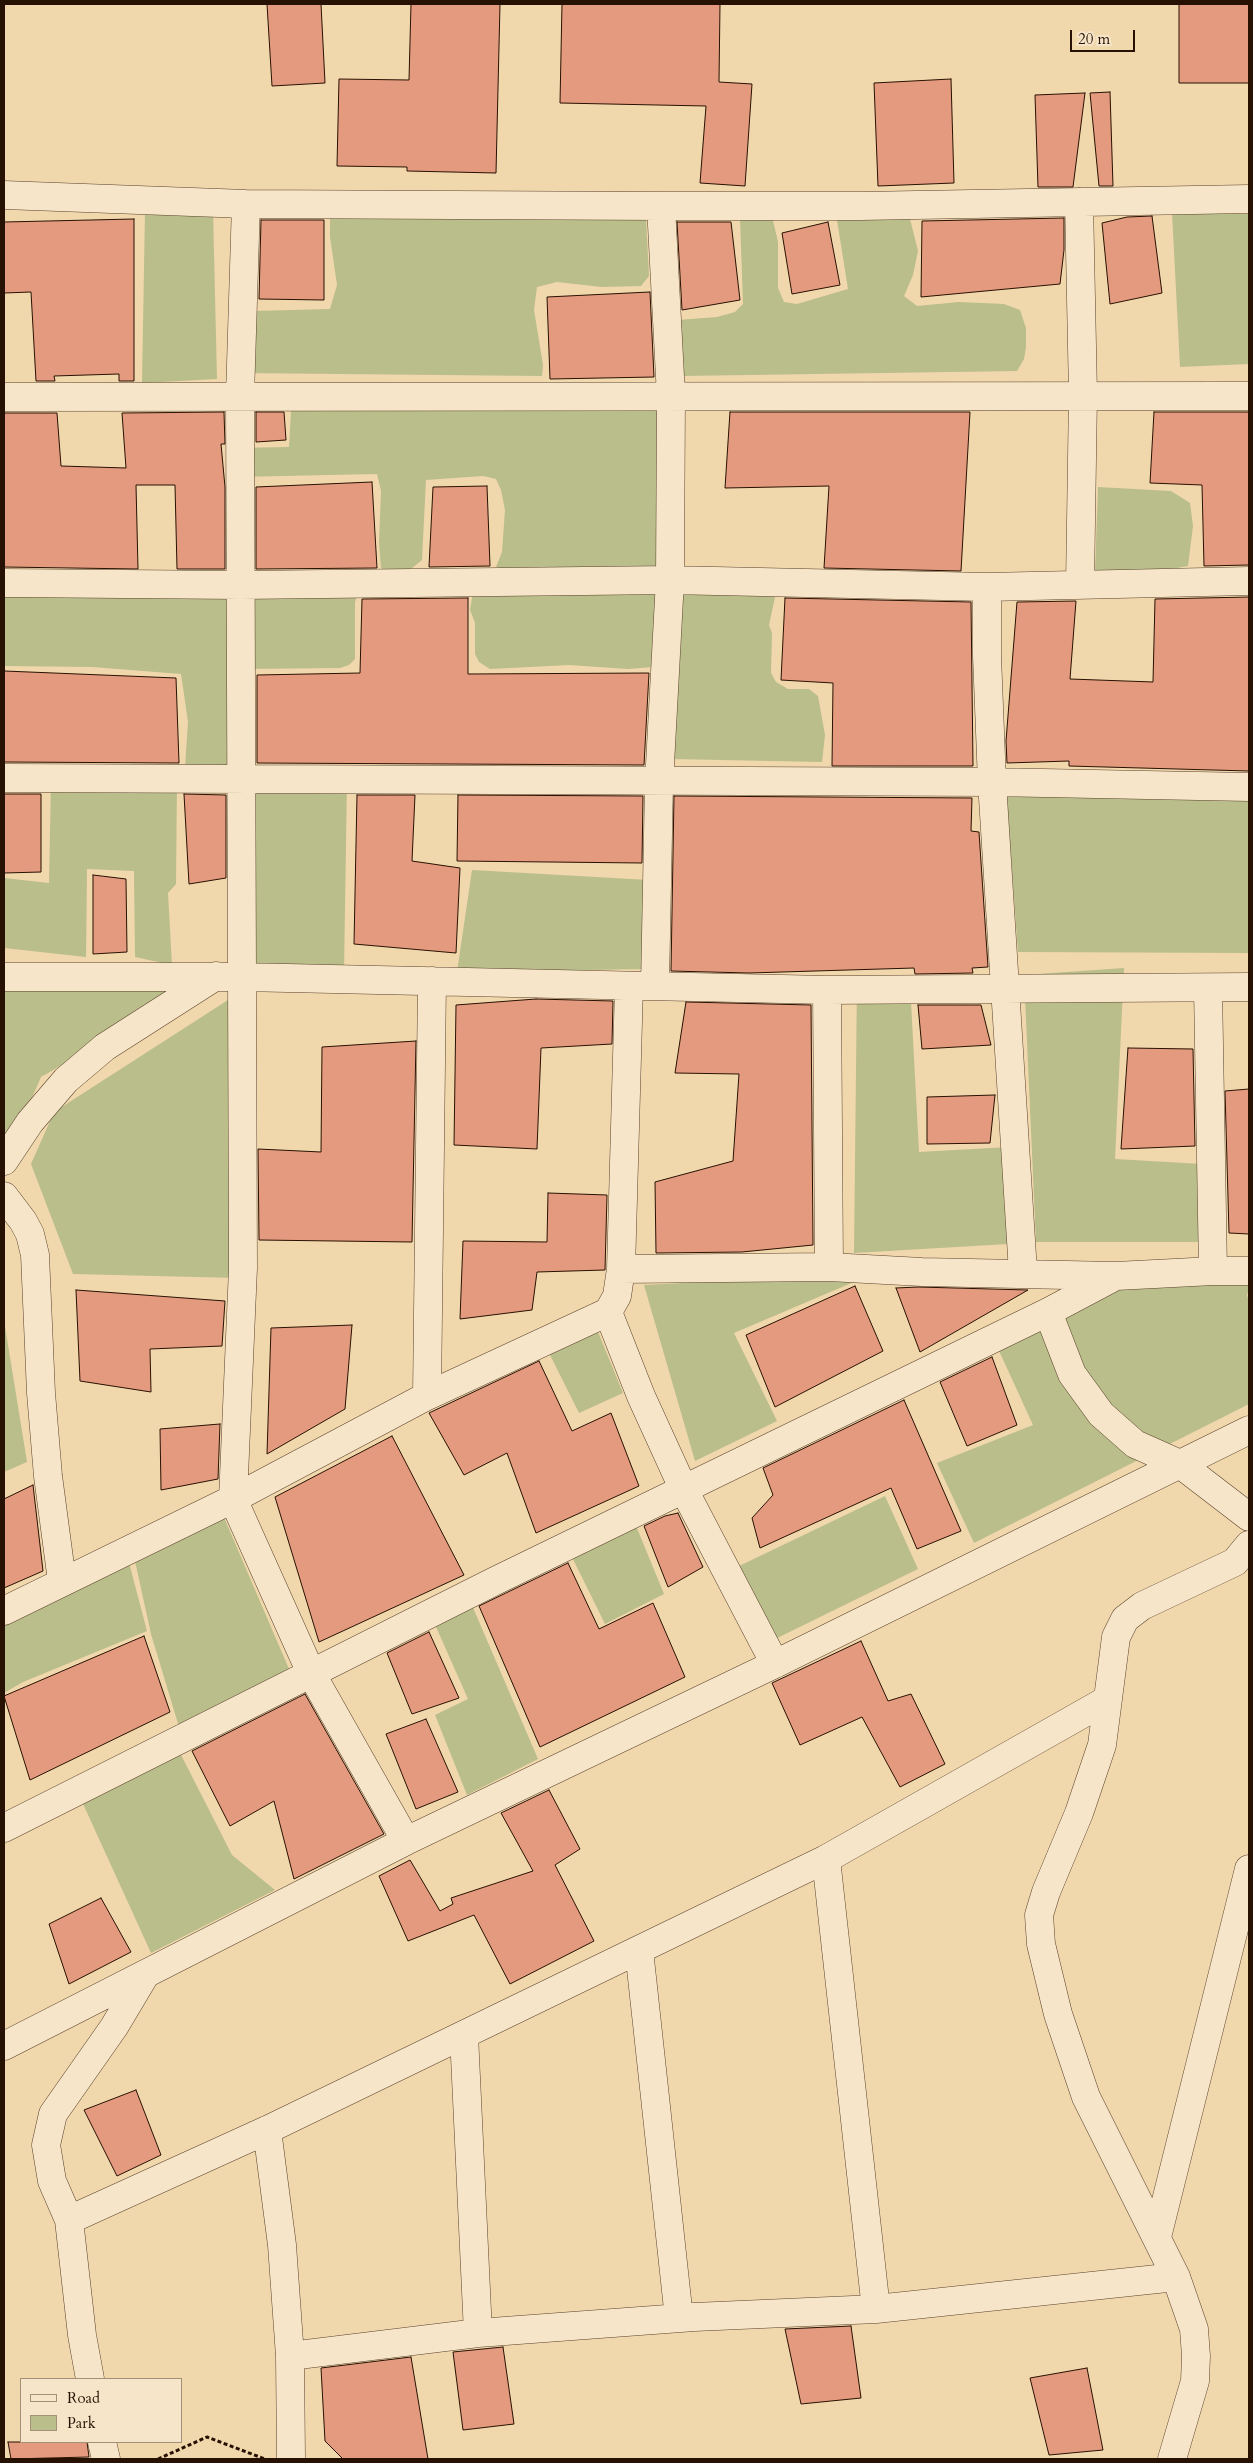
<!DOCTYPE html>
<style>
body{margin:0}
#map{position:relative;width:1253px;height:2463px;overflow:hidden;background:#f1d7ac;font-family:Cardo,serif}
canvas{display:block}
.frame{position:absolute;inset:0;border:5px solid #271102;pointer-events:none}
.legend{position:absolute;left:20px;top:2378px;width:162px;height:65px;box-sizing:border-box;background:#f6e5c9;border:1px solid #a39079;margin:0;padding:6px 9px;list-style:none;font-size:15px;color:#271102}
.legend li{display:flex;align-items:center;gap:10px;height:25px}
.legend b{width:25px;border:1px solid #a39079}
.scale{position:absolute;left:1070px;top:30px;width:65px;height:22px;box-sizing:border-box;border:2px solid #271102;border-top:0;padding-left:6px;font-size:15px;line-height:18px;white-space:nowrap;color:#271102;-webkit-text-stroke:4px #f6e5c9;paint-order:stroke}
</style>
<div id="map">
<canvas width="1253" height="2463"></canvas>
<div class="frame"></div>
<ul class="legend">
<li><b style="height:6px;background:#f6e5c9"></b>Road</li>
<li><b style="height:14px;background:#b9be8a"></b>Park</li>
</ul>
<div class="scale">20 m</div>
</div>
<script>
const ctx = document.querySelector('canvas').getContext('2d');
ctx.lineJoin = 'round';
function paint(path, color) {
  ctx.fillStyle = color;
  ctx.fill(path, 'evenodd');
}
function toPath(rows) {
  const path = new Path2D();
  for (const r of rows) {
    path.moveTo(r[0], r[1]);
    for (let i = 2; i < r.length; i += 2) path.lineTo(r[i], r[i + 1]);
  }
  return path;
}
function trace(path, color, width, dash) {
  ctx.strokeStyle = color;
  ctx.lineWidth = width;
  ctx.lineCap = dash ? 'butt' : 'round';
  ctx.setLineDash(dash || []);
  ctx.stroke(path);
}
paint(toPath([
 [213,210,217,379,142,383,145,211],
 [1172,213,1249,214,1249,364,1180,367],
 [836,214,909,215,918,251,913,275,904,296,917,306,959,302,1004,304,1020,310,1026,328,1026,347,1024,359,1017,371,682,376,678,320,717,317,735,312,743,304,740,218,772,216,778,242,778,288,784,302,797,304,848,289],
 [330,217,646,219,649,276,641,286,602,287,557,282,537,287,534,310,543,365,542,376,238,373,253,311,330,309,337,285,330,237],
 [667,390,668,568,508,570,496,567,502,552,505,510,501,490,496,479,483,476,426,480,422,560,406,573,392,574,381,568,379,543,381,491,377,474,236,477,234,448,289,447,292,394],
 [1098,487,1171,491,1190,503,1193,526,1188,566,1166,570,1095,573],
 [667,580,664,666,628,669,569,665,490,669,479,662,475,654,475,623,470,610,473,592],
 [679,581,773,585,775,597,769,625,772,633,771,673,776,682,788,689,809,689,818,696,825,735,822,762,671,759],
 [243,588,357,596,355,602,355,659,349,665,340,668,243,669],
 [4,589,234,589,238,766,185,767,188,722,181,674,92,667,4,666],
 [249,779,347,780,344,972,251,971],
 [1005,779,1249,786,1249,953,1018,952],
 [51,781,177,783,176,884,168,893,172,965,135,957,134,871,87,869,86,957,4,948,4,878,49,883],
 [472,870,649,880,648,969,457,972],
 [1124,968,1115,1159,1202,1164,1205,1242,1036,1242,1024,975],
 [4,971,208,982,41,1077,12,1144,4,1141],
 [857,979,910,983,919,1152,1009,1147,1008,1244,854,1253],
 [228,1000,238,1278,73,1274,31,1164,54,1112],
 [1249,1262,1249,1290,1247,1295,1249,1302,1249,1404,974,1543,937,1463,1033,1425,995,1342,1147,1267],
 [875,1273,734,1333,777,1421,695,1461,644,1285],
 [4,1320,27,1462,4,1472],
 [594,1322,623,1393,579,1413,544,1343],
 [885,1496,918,1569,767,1643,735,1568],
 [223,1515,289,1669,179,1727,151,1634,133,1552],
 [632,1516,664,1594,605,1624,567,1547],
 [127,1555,147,1631,23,1682,4,1693,4,1617],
 [468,1596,538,1759,467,1795,435,1715,468,1699,429,1611],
 [176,1745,232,1855,275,1890,151,1953,79,1795]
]), '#b9be8a');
const building = toPath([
 [267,4,321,4,325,83,272,86,267,4],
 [411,4,500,4,496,173,407,171,407,167,337,166,339,79,409,80,411,4],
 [562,4,720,4,719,82,752,84,745,186,700,183,706,106,560,103,562,4],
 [1179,4,1249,4,1249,83,1179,83,1179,4],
 [951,79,954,183,878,186,874,83,951,79],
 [1110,92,1113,186,1099,186,1090,93,1110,92],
 [1085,93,1073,187,1038,187,1035,95,1085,93],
 [1152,216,1162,293,1110,304,1102,223,1127,217,1152,216],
 [1064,218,1064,250,1060,284,921,297,922,221,1064,218],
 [134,219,134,381,119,381,119,374,54,376,55,381,36,381,31,292,4,293,4,222,134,219],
 [261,220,324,220,324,300,259,299,261,220],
 [677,222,731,222,740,300,682,310,677,222],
 [828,222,840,285,792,294,782,233,828,222],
 [650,292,654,377,550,379,547,297,650,292],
 [224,412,225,444,221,444,225,487,225,569,177,569,175,485,136,485,138,569,4,567,4,413,57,413,61,466,126,468,122,413,224,412],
 [256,412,284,412,286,440,256,442,256,412],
 [730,412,970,412,961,571,824,568,829,486,725,488,730,412],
 [1154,412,1249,412,1249,565,1204,566,1202,485,1150,483,1154,412],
 [372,482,377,568,256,569,256,487,372,482],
 [487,486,490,566,429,567,433,487,487,486],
 [1249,597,1249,771,1069,766,1069,761,1007,763,1006,741,1017,602,1076,601,1070,679,1153,682,1155,599,1249,597],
 [468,598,468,674,649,673,644,765,257,763,257,675,360,673,362,599,468,598],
 [785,598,971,602,973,766,832,766,833,683,781,680,785,598],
 [4,671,176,678,179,763,4,762,4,671],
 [4,794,41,794,41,872,4,873,4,794],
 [184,794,226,795,226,878,189,884,184,794],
 [357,795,415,795,412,861,460,868,456,953,354,944,357,795],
 [458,795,643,796,642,863,457,861,458,795],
 [674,796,972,798,971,831,979,832,988,967,972,968,973,973,915,974,914,968,749,973,671,971,674,796],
 [93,875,126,879,127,952,93,954,93,875],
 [536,999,613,1001,612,1044,541,1048,537,1149,454,1145,456,1005,536,999],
 [686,1002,811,1005,813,1245,742,1252,656,1253,655,1182,733,1161,739,1074,675,1073,686,1002],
 [918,1005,981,1005,991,1045,922,1049,918,1005],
 [416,1041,412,1242,259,1240,258,1149,321,1152,322,1047,416,1041],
 [1128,1048,1193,1049,1195,1146,1121,1149,1128,1048],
 [1249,1089,1249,1234,1229,1233,1225,1091,1249,1089],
 [995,1095,990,1143,927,1144,927,1097,995,1095],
 [548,1193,607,1195,605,1270,537,1272,532,1310,460,1319,463,1241,547,1242,548,1193],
 [855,1286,883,1351,775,1407,746,1335,855,1286],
 [896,1288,918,1287,1028,1290,920,1352,896,1288],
 [76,1290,225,1301,222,1346,150,1349,151,1392,80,1381,76,1290],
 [352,1325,345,1409,267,1454,271,1328,352,1325],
 [992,1357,1017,1425,967,1446,940,1382,992,1357],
 [539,1361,572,1431,611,1413,639,1486,536,1533,507,1453,464,1475,429,1413,539,1361],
 [904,1400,961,1531,917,1549,891,1488,760,1548,752,1518,773,1495,763,1468,904,1400],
 [220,1424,218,1479,161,1490,160,1429,220,1424],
 [392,1436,464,1575,319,1642,275,1497,392,1436],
 [33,1485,43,1571,4,1588,4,1499,33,1485],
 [678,1513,703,1567,668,1587,644,1526,665,1516,678,1513],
 [568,1563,599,1629,653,1603,685,1677,540,1747,479,1606,568,1563],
 [429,1632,459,1698,412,1714,387,1653,429,1632],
 [144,1636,170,1712,30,1780,4,1696,144,1636],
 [861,1641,888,1701,911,1694,945,1764,900,1787,862,1717,800,1745,772,1683,861,1641],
 [305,1694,384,1834,294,1879,274,1801,230,1826,192,1751,305,1694],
 [426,1719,458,1792,416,1809,386,1734,426,1719],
 [549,1790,580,1849,555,1865,594,1941,510,1984,474,1915,408,1941,379,1876,410,1860,440,1911,453,1904,451,1898,533,1871,501,1813,549,1790],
 [101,1898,131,1952,69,1984,49,1924,101,1898],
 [136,2090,161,2155,117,2176,84,2110,136,2090],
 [851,2326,861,2398,801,2404,785,2329,851,2326],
 [503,2347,514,2424,463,2430,453,2352,503,2347],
 [411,2357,428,2459,343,2459,325,2441,321,2368,411,2357],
 [1087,2368,1103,2450,1049,2455,1030,2378,1087,2368],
 [8,2442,87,2442,89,2457,11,2459,8,2442]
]);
paint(building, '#e49a7e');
trace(building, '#271102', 1);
const minor = toPath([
 [4,195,246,204,661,206,861,206,1249,199],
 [1079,202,1083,395,1080,585],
 [4,397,1249,396],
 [4,583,241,585,670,580,987,587,1249,581],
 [987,587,987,656,992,782,1023,1272],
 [4,778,992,782,1249,787],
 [4,977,242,977,827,990,1249,987],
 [655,986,659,783,670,580,671,396,661,206],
 [1208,988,1213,1271],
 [827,990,829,1267],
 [4,1161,30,1122,66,1080,105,1047,216,976],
 [4,1196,23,1221,30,1234,35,1255,41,1393,48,1476,62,1581],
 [621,1269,829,1267,922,1272,1115,1276],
 [608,1312,641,1396,683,1488,775,1664],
 [1048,1312,1072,1374,1101,1414,1135,1444,1180,1464,1249,1517],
 [427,1396,432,981],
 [4,1611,233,1499,427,1396,608,1312,617,1296,621,1269,629,986],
 [4,1828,495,1581,1048,1312,1116,1276,1213,1271,1249,1271],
 [406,1841,775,1664,1249,1430],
 [826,1859,876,2309],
 [639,1950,679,2318],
 [464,2035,478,2333],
 [4,2046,406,1841,311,1673,233,1499,243,1268,240,396,246,204],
 [267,2130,282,2245,290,2356,291,2459],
 [69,2220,267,2130,826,1859,1107,1700],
 [1157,2237,1249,1869],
 [290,2356,478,2333,694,2317,876,2309,1176,2277],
 [90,2379,82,2335,69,2220,52,2181,46,2145,53,2114,114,2027,145,1975],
 [102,2442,106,2459],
 [1172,2459,1195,2381,1196,2356,1194,2329,1176,2277,1086,2097,1058,2014,1041,1944,1039,1915,1046,1892,1079,1813,1102,1745,1116,1637,1125,1619,1142,1606,1235,1562,1249,1545]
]);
trace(minor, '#5a422c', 29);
trace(toPath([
 [158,2459,207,2437,265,2459]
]), '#271102', 3, [4, 2.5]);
trace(minor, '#f6e5c9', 28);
</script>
